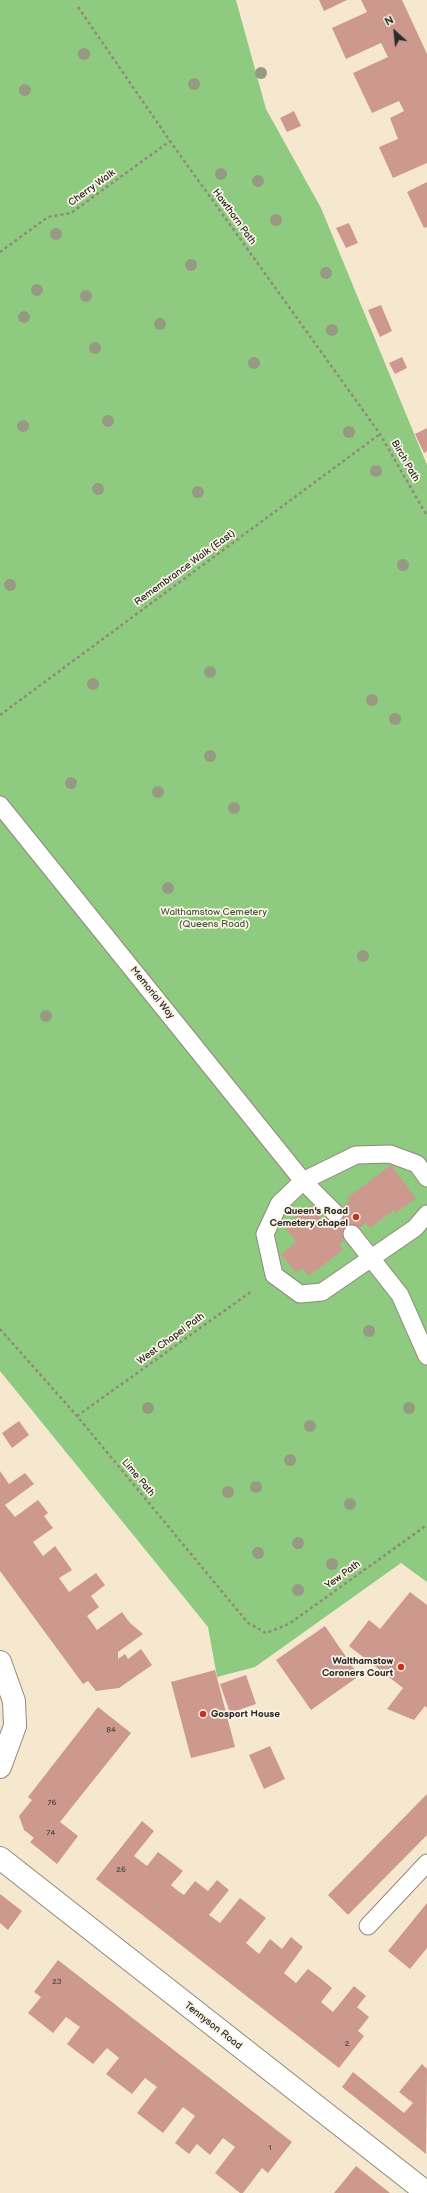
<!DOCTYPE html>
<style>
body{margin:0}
#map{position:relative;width:427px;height:2193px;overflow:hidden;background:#f6e8cf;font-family:"Balsamiq Sans",sans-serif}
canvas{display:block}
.north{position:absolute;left:375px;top:12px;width:40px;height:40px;-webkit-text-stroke:3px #fcf5e5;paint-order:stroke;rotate:333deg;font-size:11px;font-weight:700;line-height:16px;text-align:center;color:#2b2b2b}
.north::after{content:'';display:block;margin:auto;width:14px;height:18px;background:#2b2b2b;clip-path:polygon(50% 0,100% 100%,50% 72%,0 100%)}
</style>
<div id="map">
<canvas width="427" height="2193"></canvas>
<div class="north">N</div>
</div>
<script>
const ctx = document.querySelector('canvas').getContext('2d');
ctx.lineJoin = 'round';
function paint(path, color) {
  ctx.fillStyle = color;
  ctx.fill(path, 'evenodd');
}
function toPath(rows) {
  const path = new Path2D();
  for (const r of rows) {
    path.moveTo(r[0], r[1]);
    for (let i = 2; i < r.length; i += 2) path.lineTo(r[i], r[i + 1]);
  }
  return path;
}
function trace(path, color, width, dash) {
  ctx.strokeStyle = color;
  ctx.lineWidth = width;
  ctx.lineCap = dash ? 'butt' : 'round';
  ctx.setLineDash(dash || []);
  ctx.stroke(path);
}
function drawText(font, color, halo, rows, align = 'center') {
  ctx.font = font + ' "Balsamiq Sans",sans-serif';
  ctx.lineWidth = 3.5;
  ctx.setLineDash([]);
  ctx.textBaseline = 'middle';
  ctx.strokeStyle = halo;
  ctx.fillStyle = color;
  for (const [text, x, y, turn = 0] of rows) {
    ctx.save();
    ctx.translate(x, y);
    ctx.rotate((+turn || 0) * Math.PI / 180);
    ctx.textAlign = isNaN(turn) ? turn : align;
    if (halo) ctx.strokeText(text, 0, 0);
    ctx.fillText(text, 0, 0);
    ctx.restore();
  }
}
paint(toPath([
 [0,0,236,0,266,109,321,208,427,465,427,1582,401,1563,255,1667,217,1677,208,1627,0,1371]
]), '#8eca7f');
paint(toPath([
 [319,0,347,0,324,11],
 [361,0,402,0,427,54,427,163,393,178,379,147,398,139,390,118,404,111,399,101,372,113,353,73,388,57,381,43,346,59,332,28,367,12],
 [294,111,301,126,287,132,280,118],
 [427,182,427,227,424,228,407,192],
 [349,223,358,243,346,248,336,228],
 [381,305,392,331,380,337,368,310],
 [402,357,407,368,395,374,389,363],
 [427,428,427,451,424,453,415,434],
 [391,1165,416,1198,396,1213,394,1210,370,1228,366,1223,339,1244,343,1250,309,1276,302,1268,296,1273,281,1254,296,1242,284,1226,311,1205,323,1222,350,1201,347,1198],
 [19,1421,29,1435,12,1448,2,1433],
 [0,1471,9,1484,25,1473,34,1484,5,1505,15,1517,38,1500,48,1513,44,1516,53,1528,33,1542,43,1556,55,1546,72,1570,59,1578,69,1592,96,1573,105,1585,91,1596,99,1607,87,1616,97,1630,122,1612,130,1623,143,1634,118,1652,118,1659,125,1654,128,1659,141,1649,152,1665,119,1688,96,1691,88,1681,83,1684,0,1571],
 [410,1592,427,1605,427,1708,425,1706,414,1720,387,1709,403,1688,349,1646,369,1620,380,1629],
 [325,1626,359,1676,311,1710,276,1660],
 [215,1670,235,1747,191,1758,171,1682],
 [246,1675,256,1704,230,1713,220,1684],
 [98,1707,131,1733,60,1822,78,1836,57,1864,30,1842,34,1838,24,1830,19,1816,32,1800,28,1797],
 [270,1746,285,1779,264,1789,249,1755],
 [427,1794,427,1835,348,1915,328,1895],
 [142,1821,154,1831,134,1856,147,1866,158,1852,183,1871,171,1885,178,1891,184,1895,195,1881,208,1891,217,1880,229,1890,209,1915,220,1923,240,1898,266,1918,246,1943,259,1954,270,1939,282,1949,291,1937,303,1947,284,1973,296,1983,308,1969,320,1978,332,1988,321,2002,333,2012,354,1986,366,1996,357,2007,369,2017,358,2031,364,2036,339,2068,96,1879],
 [0,1894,22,1911,8,1930,0,1923],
 [427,1903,427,1948,410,1969,388,1951],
 [58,1960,292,2142,268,2173,262,2168,243,2193,240,2193,215,2173,235,2147,223,2138,210,2155,197,2144,189,2154,175,2143,195,2116,183,2107,163,2133,137,2113,157,2087,145,2078,132,2094,106,2074,119,2058,107,2048,93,2064,67,2044,80,2027,66,2017,53,2033,28,2013,41,1997,34,1992],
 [422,2064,427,2069,426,2154,342,2087,353,2072,404,2113,413,2103,399,2092],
 [356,2166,390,2193,334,2193]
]), '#cd998e');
const service = toPath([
 [0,805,303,1181,335,1213],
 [427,1178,417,1164,390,1154,356,1155,303,1181,279,1204,265,1234,274,1275,300,1294,322,1292,415,1228,427,1214],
 [352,1234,400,1295,427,1356],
 [368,1926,427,1863]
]);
const minor = toPath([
 [0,1662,14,1701,15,1726,0,1767],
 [0,1858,427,2193]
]);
trace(service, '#908a7d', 19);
trace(minor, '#908a7d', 24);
trace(toPath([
 [78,7,170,141,380,434,427,516],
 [0,252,48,217,71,213,170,141],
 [0,715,380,434],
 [0,1329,77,1416,248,1623,266,1633,289,1624,427,1525],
 [77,1416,252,1291]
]), '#908a7d', 2.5, [3, 3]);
trace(service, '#fff', 17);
trace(minor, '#fff', 22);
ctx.fillStyle = '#979a83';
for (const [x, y] of [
 [84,54],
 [261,73],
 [194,84],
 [25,90],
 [221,174],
 [258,181],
 [276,220],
 [56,234],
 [191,265],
 [326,273],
 [37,290],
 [86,296],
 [24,317],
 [160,324],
 [332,330],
 [95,348],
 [254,363],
 [108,421],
 [23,426],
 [349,432],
 [376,471],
 [98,489],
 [198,492],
 [403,565],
 [10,585],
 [210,672],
 [93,684],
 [372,700],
 [395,719],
 [210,756],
 [71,783],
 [158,792],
 [234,808],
 [168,888],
 [363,956],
 [46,1016],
 [369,1331],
 [148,1408],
 [409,1408],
 [310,1426],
 [290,1460],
 [256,1487],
 [228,1492],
 [350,1504],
 [298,1543],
 [258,1553],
 [332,1564],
 [298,1590]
]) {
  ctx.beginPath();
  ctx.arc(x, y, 6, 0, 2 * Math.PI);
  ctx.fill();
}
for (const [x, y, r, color] of [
 [356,1217,4,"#c8321e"],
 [401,1667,4,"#c8321e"],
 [203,1714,4,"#c8321e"]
]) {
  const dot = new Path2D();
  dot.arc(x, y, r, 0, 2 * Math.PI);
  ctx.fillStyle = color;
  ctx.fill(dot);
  trace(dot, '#fcf5e5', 1.5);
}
drawText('8px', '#544644', null, [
 ["84",111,1730],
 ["76",52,1803],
 ["74",51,1833],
 ["26",121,1870],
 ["23",57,1982],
 ["2",347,2044],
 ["1",270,2148]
]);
drawText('10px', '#2b2b2b', '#fcf5e5', [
 ["Cherry Walk",92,188,-36],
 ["Hawthorn Path",234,217,54],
 ["Birch Path",405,461,60],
 ["Remembrance Walk (East)",185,568,-36],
 ["Memorial Way",152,993,51],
 ["West Chapel Path",171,1339,-36],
 ["Lime Path",138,1478,50],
 ["Yew Path",343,1575,-36],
 ["Tennyson Road",213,2026,38]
]);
drawText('10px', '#495b44', '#fcf5e5', [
 ["Walthamstow Cemetery",214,912],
 ["(Queens Road)",214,924]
]);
drawText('bold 10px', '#2b2b2b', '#fcf5e5', [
 ["Queen's Road",348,1211],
 ["Cemetery chapel",348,1223],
 ["Walthamstow",393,1661],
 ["Coroners Court",393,1673],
 ["Gosport House",211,1714,"left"]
], 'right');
</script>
